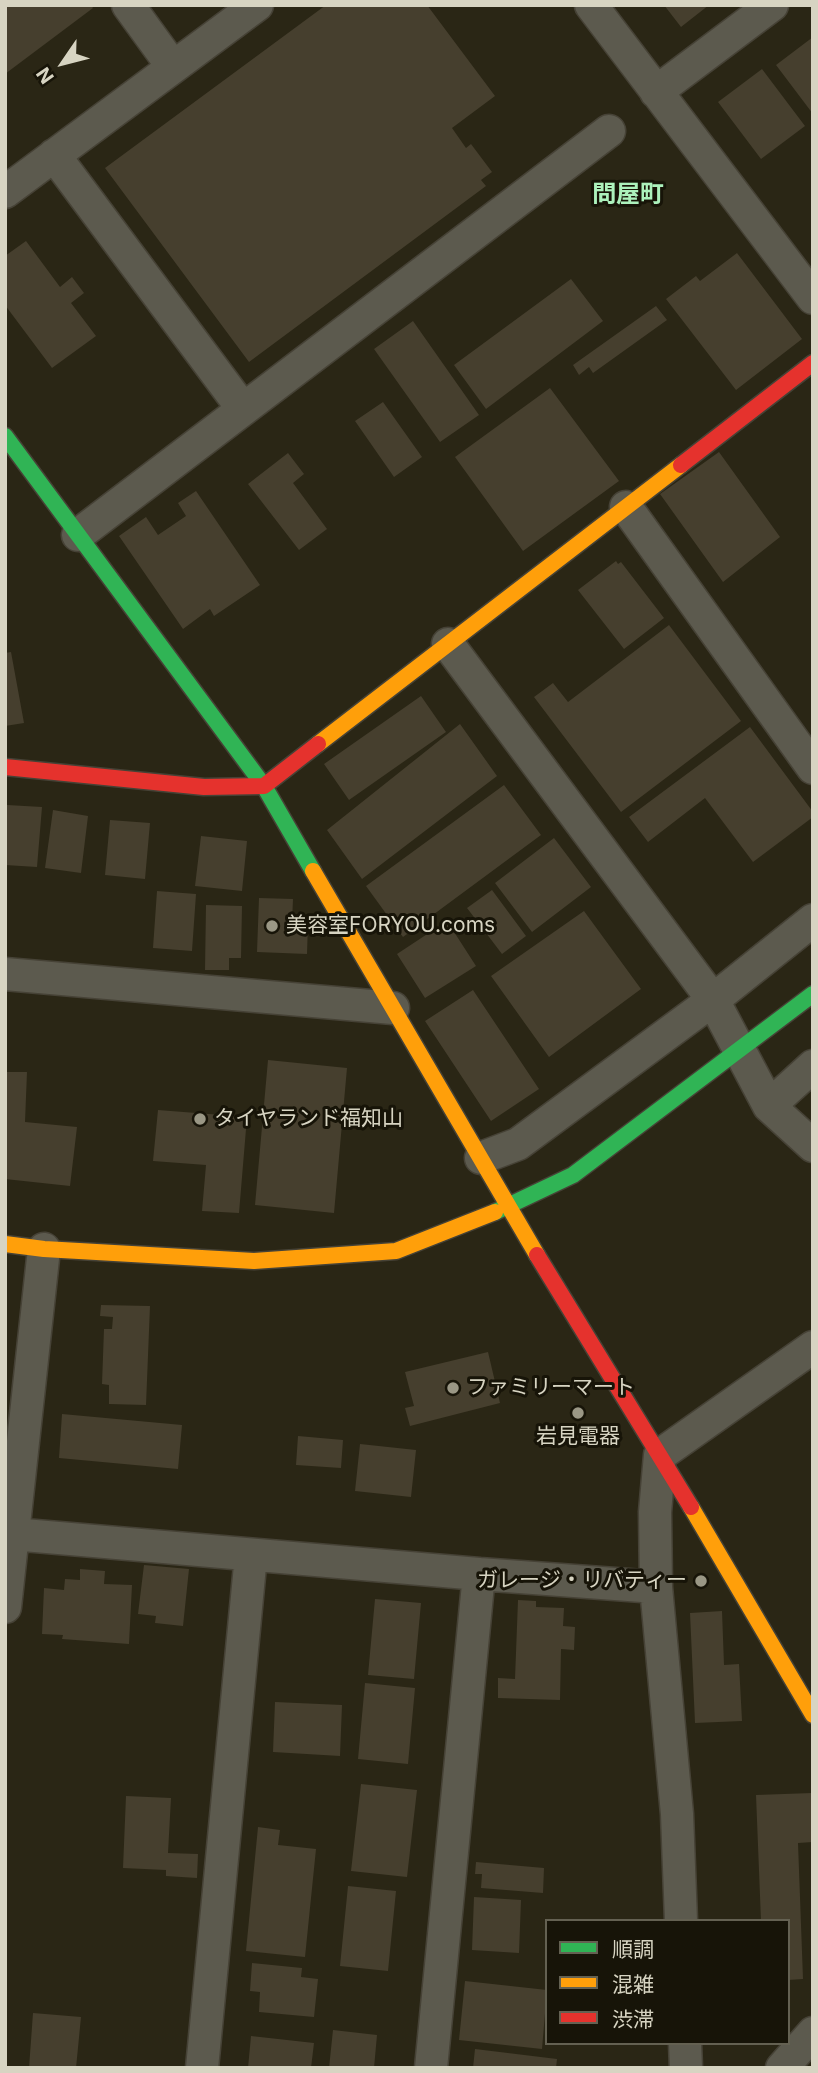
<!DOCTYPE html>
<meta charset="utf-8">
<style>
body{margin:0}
#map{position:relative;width:818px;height:2073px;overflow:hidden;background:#2a2615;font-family:Inter,"Noto Sans JP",sans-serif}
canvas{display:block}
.frame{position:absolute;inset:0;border:7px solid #d7d4c2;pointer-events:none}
.legend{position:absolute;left:545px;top:1919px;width:245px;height:126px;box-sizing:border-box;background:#171408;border:2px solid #646152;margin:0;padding:9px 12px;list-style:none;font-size:21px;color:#d7d4c2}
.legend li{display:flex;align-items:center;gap:14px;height:35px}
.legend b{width:35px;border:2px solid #646152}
.north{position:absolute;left:28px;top:28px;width:70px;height:70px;-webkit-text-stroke:5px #171408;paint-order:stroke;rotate:235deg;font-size:19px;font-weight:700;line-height:28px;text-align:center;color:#d7d4c2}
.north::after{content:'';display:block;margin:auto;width:24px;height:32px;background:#d7d4c2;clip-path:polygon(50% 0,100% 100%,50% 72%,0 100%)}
</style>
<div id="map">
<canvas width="818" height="2073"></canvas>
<div class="frame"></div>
<ul class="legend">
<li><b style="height:9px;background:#30b455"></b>順調</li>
<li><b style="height:9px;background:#ff9f0a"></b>混雑</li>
<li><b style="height:9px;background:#e5322d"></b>渋滞</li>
</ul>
<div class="north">N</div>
</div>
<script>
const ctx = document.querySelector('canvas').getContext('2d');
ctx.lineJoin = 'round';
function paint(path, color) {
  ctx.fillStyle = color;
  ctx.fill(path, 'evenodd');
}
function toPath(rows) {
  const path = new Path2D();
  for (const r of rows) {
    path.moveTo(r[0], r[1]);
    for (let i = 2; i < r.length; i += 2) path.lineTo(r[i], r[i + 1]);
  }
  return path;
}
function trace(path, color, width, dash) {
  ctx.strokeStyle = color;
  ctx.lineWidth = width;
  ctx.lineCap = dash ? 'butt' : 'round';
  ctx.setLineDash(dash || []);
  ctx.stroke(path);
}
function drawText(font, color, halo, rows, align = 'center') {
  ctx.font = font + ' Inter,"Noto Sans JP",sans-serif';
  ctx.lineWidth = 6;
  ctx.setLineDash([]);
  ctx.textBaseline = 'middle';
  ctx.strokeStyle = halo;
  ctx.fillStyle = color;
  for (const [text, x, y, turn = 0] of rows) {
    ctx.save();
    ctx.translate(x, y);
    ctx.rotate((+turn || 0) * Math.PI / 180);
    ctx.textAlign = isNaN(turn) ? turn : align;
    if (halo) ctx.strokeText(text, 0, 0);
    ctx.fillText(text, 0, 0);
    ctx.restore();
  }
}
paint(toPath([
 [5,5,91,5,93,8,5,74],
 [326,5,427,5,495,96,452,128,466,148,471,144,492,172,481,180,486,186,249,362,105,168],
 [664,5,709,5,681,27],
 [813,37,813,114,776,65],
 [762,69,805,126,761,159,718,102],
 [26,241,60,287,72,277,84,293,71,303,96,336,52,368,5,305,5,256],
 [737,253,802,339,736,390,666,299,696,276,700,281],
 [571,279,603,321,486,409,454,365],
 [656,306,667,320,593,373,589,367,579,375,573,365],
 [413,321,479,415,440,442,374,349],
 [550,388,619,481,523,551,455,457],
 [383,402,422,457,394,477,355,421],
 [719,452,780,537,723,582,660,494],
 [288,453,304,474,293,483,327,529,299,550,248,484],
 [196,491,260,585,214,616,210,609,183,629,119,536,146,517,158,535,186,516,178,503],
 [616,561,618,564,621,562,664,618,624,649,578,590],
 [669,625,741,721,621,812,534,697,553,683,568,702],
 [11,652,24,723,5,726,5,653],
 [421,696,446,732,349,800,324,764],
 [460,724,497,776,362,879,327,830],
 [750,727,813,812,813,817,753,862,705,798,648,842,629,817],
 [504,785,541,835,403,937,366,886],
 [7,805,42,807,37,867,5,865],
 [53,810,88,816,81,873,45,868],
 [110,820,150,823,145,879,105,875],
 [201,836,247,841,242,891,195,886],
 [554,838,591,887,532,932,495,883],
 [492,890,526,936,502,954,467,908],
 [157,891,196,894,192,951,153,948],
 [259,898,293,899,292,922,308,923,307,954,257,952],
 [206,905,242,906,241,958,229,958,229,970,205,970],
 [584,911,641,989,549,1057,491,976],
 [447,921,476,966,425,998,397,954],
 [473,990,539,1089,491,1121,425,1021],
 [268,1060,347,1068,334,1213,255,1205],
 [5,1072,27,1072,25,1122,77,1127,70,1186,5,1179],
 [158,1110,247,1117,239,1213,202,1211,206,1165,153,1161],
 [101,1305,150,1306,146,1405,109,1404,109,1385,102,1384,104,1329,112,1329,113,1317,100,1316],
 [488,1352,500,1403,410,1426,405,1408,414,1406,405,1372],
 [62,1414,182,1425,178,1469,59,1458],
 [298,1436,343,1440,341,1468,296,1465],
 [360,1444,416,1450,411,1497,355,1491],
 [144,1565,189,1569,183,1626,155,1623,156,1616,138,1614],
 [80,1569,105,1571,104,1584,132,1585,129,1644,62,1639,63,1635,42,1634,44,1588,64,1590,65,1579,80,1580],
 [375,1599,421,1603,414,1679,368,1675],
 [518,1600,536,1601,536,1607,564,1608,563,1626,575,1627,574,1650,561,1649,560,1700,498,1698,498,1678,515,1679],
 [722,1611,724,1665,739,1664,742,1721,695,1723,690,1613],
 [365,1683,415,1688,408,1764,358,1759],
 [275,1702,342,1705,340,1756,273,1752],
 [361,1784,417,1790,407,1877,351,1871],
 [812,1793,813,1842,798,1843,803,1979,788,1980,788,1921,761,1921,756,1795],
 [126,1796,171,1798,168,1853,198,1854,197,1878,166,1876,166,1870,123,1868],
 [258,1827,280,1830,278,1845,316,1849,305,1957,246,1951],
 [476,1862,544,1868,543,1893,481,1888,482,1874,475,1874],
 [348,1886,396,1891,388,1971,340,1966],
 [474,1897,521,1900,519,1953,472,1950],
 [252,1963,302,1968,301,1977,318,1979,314,2017,259,2012,260,1992,250,1991],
 [465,1981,547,1990,542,2049,459,2040],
 [33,2013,81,2017,76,2068,29,2068],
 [333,2030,377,2035,374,2068,329,2068],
 [251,2036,314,2043,311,2068,248,2068],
 [475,2049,557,2059,556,2068,473,2068]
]), '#463f2e');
const street = toPath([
 [128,5,173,67],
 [591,5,813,298],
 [656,92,772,5],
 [54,155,243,409],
 [5,192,257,5],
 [626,507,813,768],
 [78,535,609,131],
 [448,644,713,1000,769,1106,813,1146],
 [5,974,393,1008],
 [769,1106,813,1066],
 [481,1158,518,1144,713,1000,813,920],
 [12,1534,479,1574,656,1587],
 [5,1607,44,1249],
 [681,1921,677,1814,656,1587,655,1512,660,1455,813,1347],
 [685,2043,686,2068],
 [202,2068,251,1555],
 [431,2068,479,1574],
 [782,2068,813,2033]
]);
const fast = toPath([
 [5,436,264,786,313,871],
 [495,1212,573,1175,813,994]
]);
const slow = toPath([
 [318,744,681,465],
 [313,871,537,1255],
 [5,1244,44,1249,254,1261,396,1251,495,1212],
 [691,1507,813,1715]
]);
const jam = toPath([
 [681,465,813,363],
 [5,767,204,787,264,786,318,744],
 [537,1255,691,1507]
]);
trace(street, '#464236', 35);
trace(fast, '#464236', 19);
trace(slow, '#464236', 19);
trace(jam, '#464236', 19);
trace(street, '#5c5a4e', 32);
trace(fast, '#30b455', 16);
trace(slow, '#ff9f0a', 16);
trace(jam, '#e5322d', 16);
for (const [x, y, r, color] of [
 [272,926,7,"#9a9785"],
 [200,1119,7,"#9a9785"],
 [453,1388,7,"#9a9785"],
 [578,1413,7,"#9a9785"],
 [701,1581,7,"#9a9785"]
]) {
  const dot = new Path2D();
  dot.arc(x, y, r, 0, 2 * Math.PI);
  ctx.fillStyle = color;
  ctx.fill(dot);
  trace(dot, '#171408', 2.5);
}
drawText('21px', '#d7d4c2', '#171408', [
 ["美容室FORYOU.coms",286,926],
 ["タイヤランド福知山",214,1119],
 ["ファミリーマート",467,1388],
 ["岩見電器",578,1437,"center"],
 ["ガレージ・リバティー",687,1581,"right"]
], 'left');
drawText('bold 24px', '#acf1bc', '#171408', [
 ["問屋町",628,195]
]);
</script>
